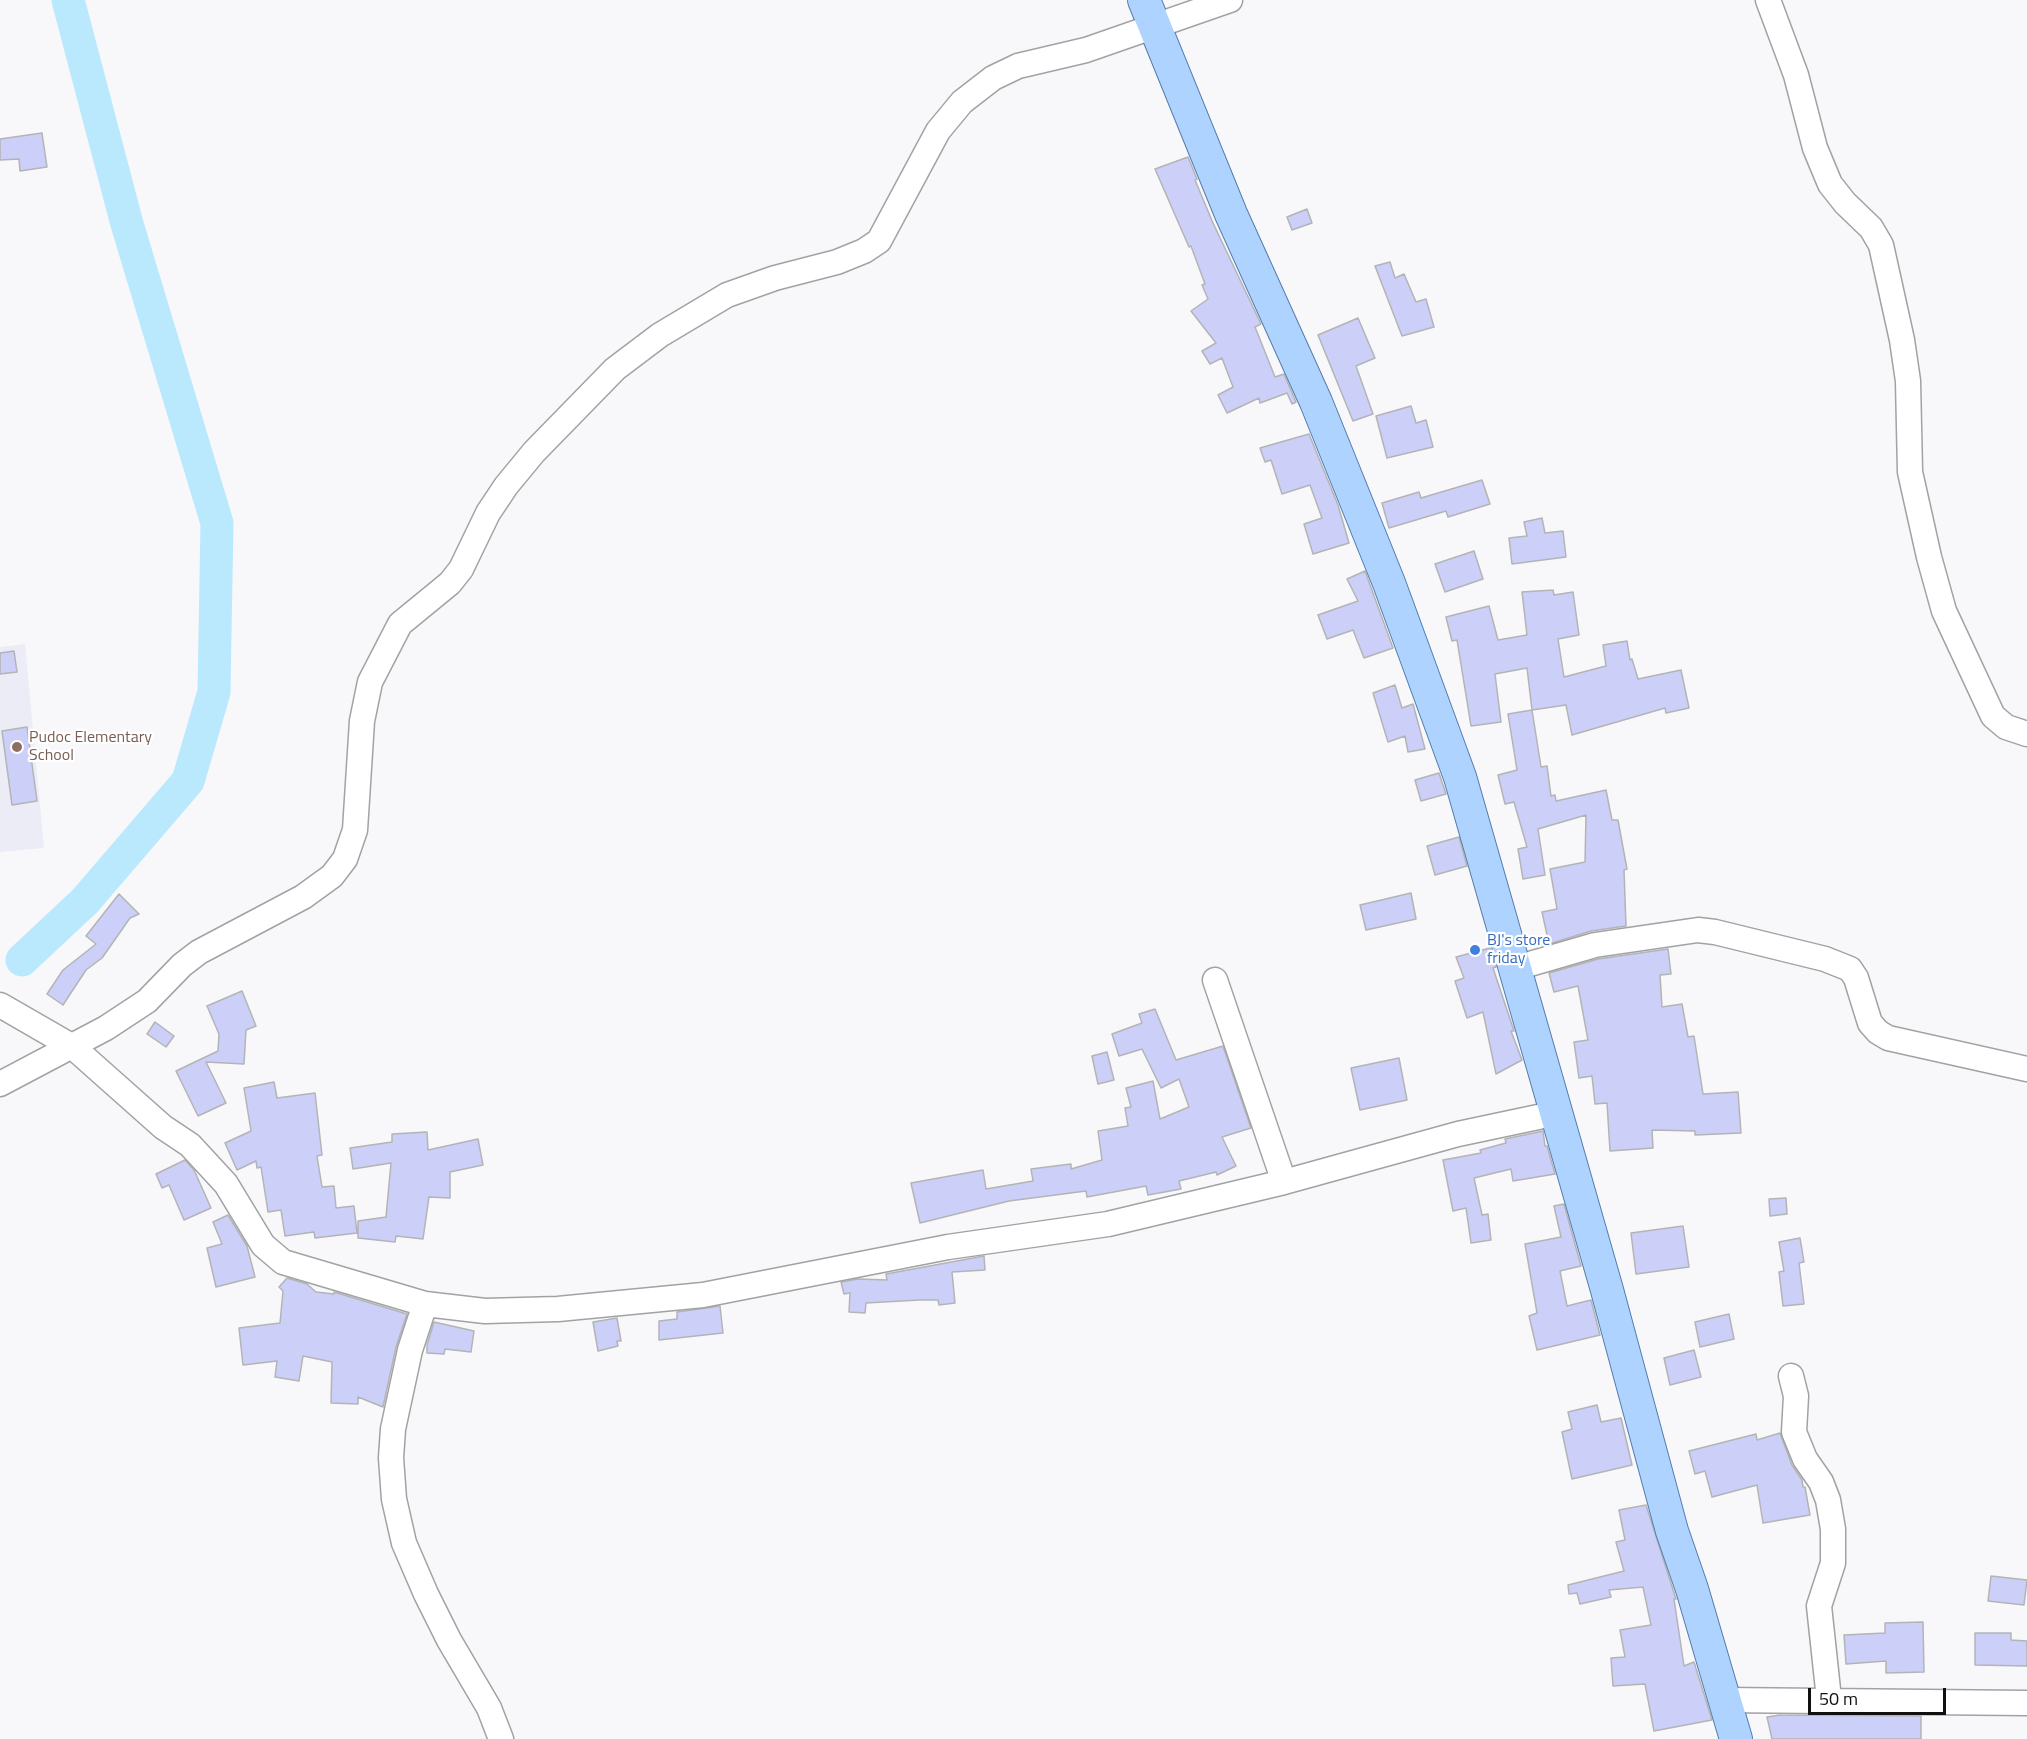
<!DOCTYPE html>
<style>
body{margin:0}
#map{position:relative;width:2027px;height:1739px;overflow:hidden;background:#f8f8fb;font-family:"Titillium Web",sans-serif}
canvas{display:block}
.scale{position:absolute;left:1808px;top:1688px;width:138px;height:27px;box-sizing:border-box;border:3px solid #101011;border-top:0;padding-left:8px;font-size:18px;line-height:21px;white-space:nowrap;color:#101011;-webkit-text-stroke:4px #fff;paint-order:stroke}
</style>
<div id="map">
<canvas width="2027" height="1739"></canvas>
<div class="scale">50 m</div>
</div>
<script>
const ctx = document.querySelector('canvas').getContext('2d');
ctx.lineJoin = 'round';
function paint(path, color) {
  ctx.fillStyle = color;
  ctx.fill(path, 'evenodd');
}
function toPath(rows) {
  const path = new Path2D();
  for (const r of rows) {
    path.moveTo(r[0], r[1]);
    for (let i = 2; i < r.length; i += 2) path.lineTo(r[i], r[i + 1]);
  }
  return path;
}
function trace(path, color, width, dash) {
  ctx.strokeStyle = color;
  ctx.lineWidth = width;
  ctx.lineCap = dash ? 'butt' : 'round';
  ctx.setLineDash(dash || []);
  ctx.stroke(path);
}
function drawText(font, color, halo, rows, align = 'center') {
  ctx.font = font + ' "Titillium Web",sans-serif';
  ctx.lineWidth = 4.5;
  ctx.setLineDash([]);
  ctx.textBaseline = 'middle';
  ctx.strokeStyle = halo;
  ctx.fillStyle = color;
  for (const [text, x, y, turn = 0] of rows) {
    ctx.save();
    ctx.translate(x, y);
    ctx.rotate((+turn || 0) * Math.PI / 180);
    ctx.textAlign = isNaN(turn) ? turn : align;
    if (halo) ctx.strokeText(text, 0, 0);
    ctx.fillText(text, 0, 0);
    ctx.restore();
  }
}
paint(toPath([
 [25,644,44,848,0,852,0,647]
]), '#ebecf6');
trace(toPath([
 [22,960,85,901,188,781,214,692,217,523,127,224,68,0]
]), '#bae9fe', 33);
const building = toPath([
 [42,133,47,167,20,171,19,159,0,160,0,139,42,133],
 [1188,157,1197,179,1195,180,1213,223,1261,324,1255,327,1275,377,1284,374,1296,402,1292,404,1287,393,1260,403,1259,398,1227,413,1218,395,1233,387,1222,358,1210,364,1202,351,1216,343,1191,311,1208,299,1202,285,1205,284,1191,246,1189,247,1155,169,1188,157],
 [1307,209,1312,223,1292,230,1287,217,1307,209],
 [1390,262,1395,278,1404,274,1416,302,1426,299,1434,327,1402,336,1375,266,1390,262],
 [1358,318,1375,358,1356,366,1373,414,1353,421,1318,335,1358,318],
 [1411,406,1416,423,1426,420,1433,447,1387,458,1376,416,1411,406],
 [1309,434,1338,505,1349,543,1313,554,1304,524,1322,518,1310,485,1282,494,1271,460,1265,462,1260,448,1309,434],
 [1482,480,1490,504,1448,517,1446,511,1389,528,1382,503,1419,492,1421,498,1482,480],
 [1542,518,1545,533,1563,531,1566,557,1512,564,1509,538,1527,536,1524,522,1542,518],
 [1474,551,1483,579,1445,592,1435,564,1474,551],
 [1365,571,1393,648,1364,658,1353,630,1327,639,1318,615,1358,601,1347,579,1365,571],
 [1553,590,1554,595,1573,592,1579,635,1558,639,1564,677,1606,666,1603,645,1627,641,1630,660,1632,659,1638,679,1681,670,1689,708,1666,713,1665,708,1572,735,1566,705,1532,710,1527,668,1495,674,1501,722,1471,726,1457,640,1452,641,1446,617,1489,606,1498,640,1527,635,1522,592,1553,590],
 [14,651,17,672,0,674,0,653,14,651],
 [1395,685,1402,708,1413,704,1425,749,1408,752,1405,736,1388,742,1373,693,1395,685],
 [1532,710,1541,767,1547,766,1551,796,1555,795,1556,801,1606,790,1612,820,1618,820,1627,869,1624,870,1626,926,1591,931,1549,944,1542,912,1557,909,1550,869,1585,862,1586,815,1538,829,1545,875,1523,879,1518,849,1527,847,1514,802,1505,804,1498,775,1517,770,1508,714,1532,710],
 [27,727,37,801,12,805,2,731,27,727],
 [1439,773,1446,794,1421,801,1415,780,1439,773],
 [1459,837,1467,866,1435,875,1427,846,1459,837],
 [1411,893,1416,919,1366,930,1360,905,1411,893],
 [119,894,139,914,130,918,102,958,86,970,63,1005,47,994,63,970,96,944,86,936,119,894],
 [1490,948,1496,967,1493,968,1514,1031,1511,1031,1522,1060,1496,1074,1483,1012,1467,1018,1455,981,1464,978,1456,957,1490,948],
 [1668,949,1671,974,1660,975,1662,1007,1682,1004,1688,1037,1694,1036,1703,1094,1738,1092,1741,1133,1695,1135,1695,1131,1652,1130,1653,1148,1610,1151,1607,1103,1595,1104,1592,1076,1579,1078,1574,1042,1588,1040,1578,986,1554,992,1549,973,1598,959,1668,949],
 [242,991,256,1026,246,1030,244,1064,206,1062,226,1103,198,1116,176,1071,218,1051,219,1034,207,1006,242,991],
 [1155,1009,1176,1060,1223,1046,1251,1128,1222,1137,1236,1166,1217,1175,1216,1172,1179,1181,1181,1189,1148,1195,1146,1186,1087,1197,1086,1191,1009,1201,920,1223,911,1183,983,1170,986,1189,1033,1181,1031,1169,1071,1164,1071,1169,1102,1160,1098,1131,1128,1126,1125,1108,1131,1107,1126,1088,1153,1081,1160,1119,1189,1107,1179,1079,1161,1088,1142,1049,1119,1056,1112,1034,1142,1023,1139,1014,1155,1009],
 [155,1022,174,1036,166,1047,147,1034,155,1022],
 [1107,1052,1114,1080,1098,1084,1092,1056,1107,1052],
 [1399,1058,1407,1100,1360,1110,1351,1068,1399,1058],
 [274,1082,277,1098,315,1093,322,1155,317,1156,322,1187,334,1186,336,1208,354,1206,357,1233,315,1238,314,1232,285,1236,281,1210,268,1212,261,1167,257,1168,256,1161,237,1170,225,1143,251,1131,244,1088,274,1082],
 [1543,1131,1545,1146,1547,1146,1555,1174,1513,1181,1511,1169,1474,1178,1482,1215,1488,1214,1491,1240,1471,1243,1466,1208,1453,1211,1443,1160,1481,1153,1480,1150,1506,1143,1505,1139,1543,1131],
 [427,1132,428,1150,478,1139,483,1165,450,1172,450,1198,429,1197,423,1239,396,1236,395,1242,358,1238,358,1221,386,1217,391,1163,353,1169,350,1148,392,1142,392,1134,427,1132],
 [185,1160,194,1170,211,1208,184,1220,169,1185,162,1188,156,1174,185,1160],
 [1786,1198,1787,1214,1770,1216,1769,1199,1786,1198],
 [1564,1204,1581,1266,1560,1271,1567,1306,1591,1300,1600,1335,1537,1350,1529,1316,1537,1313,1525,1244,1561,1237,1554,1206,1564,1204],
 [228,1215,247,1246,255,1277,216,1287,207,1248,222,1244,213,1222,228,1215],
 [1683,1226,1689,1267,1636,1274,1631,1233,1683,1226],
 [1800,1238,1804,1262,1799,1263,1804,1304,1783,1306,1779,1272,1784,1271,1779,1242,1800,1238],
 [984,1256,985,1270,952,1272,955,1303,939,1305,938,1300,920,1300,866,1303,865,1313,849,1312,850,1293,844,1294,841,1282,858,1279,887,1280,886,1274,984,1256],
 [287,1278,307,1284,316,1292,334,1294,334,1292,407,1314,396,1347,383,1407,358,1397,358,1404,331,1403,332,1362,303,1356,299,1381,275,1377,277,1361,243,1365,239,1328,280,1323,283,1291,279,1287,287,1278],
 [720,1306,723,1333,659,1340,659,1321,677,1319,677,1312,720,1306],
 [1729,1314,1734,1339,1700,1347,1695,1322,1729,1314],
 [617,1318,621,1341,617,1341,618,1346,598,1351,593,1322,617,1318],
 [434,1322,474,1331,471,1352,445,1349,444,1354,427,1353,427,1345,434,1322],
 [1694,1350,1701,1377,1670,1385,1664,1358,1694,1350],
 [1597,1405,1601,1422,1621,1418,1632,1465,1572,1479,1562,1432,1572,1429,1568,1412,1597,1405],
 [1780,1433,1792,1465,1802,1480,1803,1487,1805,1487,1810,1515,1763,1523,1757,1485,1712,1497,1705,1471,1695,1474,1689,1451,1756,1434,1757,1440,1780,1433],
 [1646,1505,1676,1599,1674,1599,1684,1666,1694,1662,1712,1720,1654,1731,1645,1684,1613,1686,1611,1658,1625,1657,1620,1630,1651,1625,1643,1587,1609,1590,1611,1597,1580,1604,1577,1593,1569,1594,1568,1585,1624,1571,1616,1542,1625,1540,1619,1510,1646,1505],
 [1991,1576,2027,1580,2024,1605,1988,1601,1991,1576],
 [1923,1622,1924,1672,1886,1673,1886,1661,1846,1664,1844,1635,1885,1633,1885,1623,1923,1622],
 [1975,1633,2011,1633,2011,1640,2027,1641,2027,1666,1975,1665,1975,1633],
 [1780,1715,1921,1716,1921,1739,1772,1739,1767,1717,1780,1715]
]);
paint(building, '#cccff7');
trace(building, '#b3b4b6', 1.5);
const minor = toPath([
 [1768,0,1796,75,1815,148,1830,184,1845,203,1871,228,1881,245,1902,340,1908,381,1910,472,1929,557,1944,611,1993,716,2006,727,2027,734],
 [1516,968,1595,945,1698,930,1715,932,1825,959,1850,969,1856,978,1870,1023,1878,1032,1888,1038,2027,1069],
 [1215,980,1284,1182],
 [0,1005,73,1047,163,1127,190,1145,226,1184,263,1245,283,1262,425,1304,485,1311,558,1309,703,1295,948,1247,1108,1224,1284,1182,1458,1134,1557,1113],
 [0,1084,106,1028,147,1001,182,965,199,952,303,897,332,876,345,859,355,830,362,721,370,682,400,624,450,583,461,569,488,513,506,486,534,452,615,369,660,335,727,295,775,278,837,262,864,251,879,241,938,131,962,102,993,78,1018,66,1086,50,1230,0],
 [425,1304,410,1350,393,1429,391,1458,394,1499,404,1543,426,1594,449,1640,489,1708,501,1739],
 [1791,1376,1796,1396,1794,1432,1805,1459,1821,1482,1828,1500,1833,1529,1833,1563,1819,1606,1829,1699],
 [1723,1700,2027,1703]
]);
const major = toPath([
 [1144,0,1231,214,1316,402,1389,583,1460,777,1607,1290,1672,1531,1692,1589,1736,1739]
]);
trace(minor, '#a1a2a4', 27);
trace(major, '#547cab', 34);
trace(minor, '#fff', 24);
trace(major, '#aed3fe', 32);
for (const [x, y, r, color] of [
 [17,747,6,"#8d6e63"],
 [1475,950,6,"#3f7fe0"]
]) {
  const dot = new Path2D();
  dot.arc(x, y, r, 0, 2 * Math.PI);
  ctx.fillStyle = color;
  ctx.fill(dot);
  trace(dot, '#fff', 2);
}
drawText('16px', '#785e54', '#fff', [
 ["Pudoc Elementary",29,738],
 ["School",29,756]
], 'left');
drawText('16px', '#366cbe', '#fff', [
 ["BJ's store",1487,941],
 ["friday",1487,959]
], 'left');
</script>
